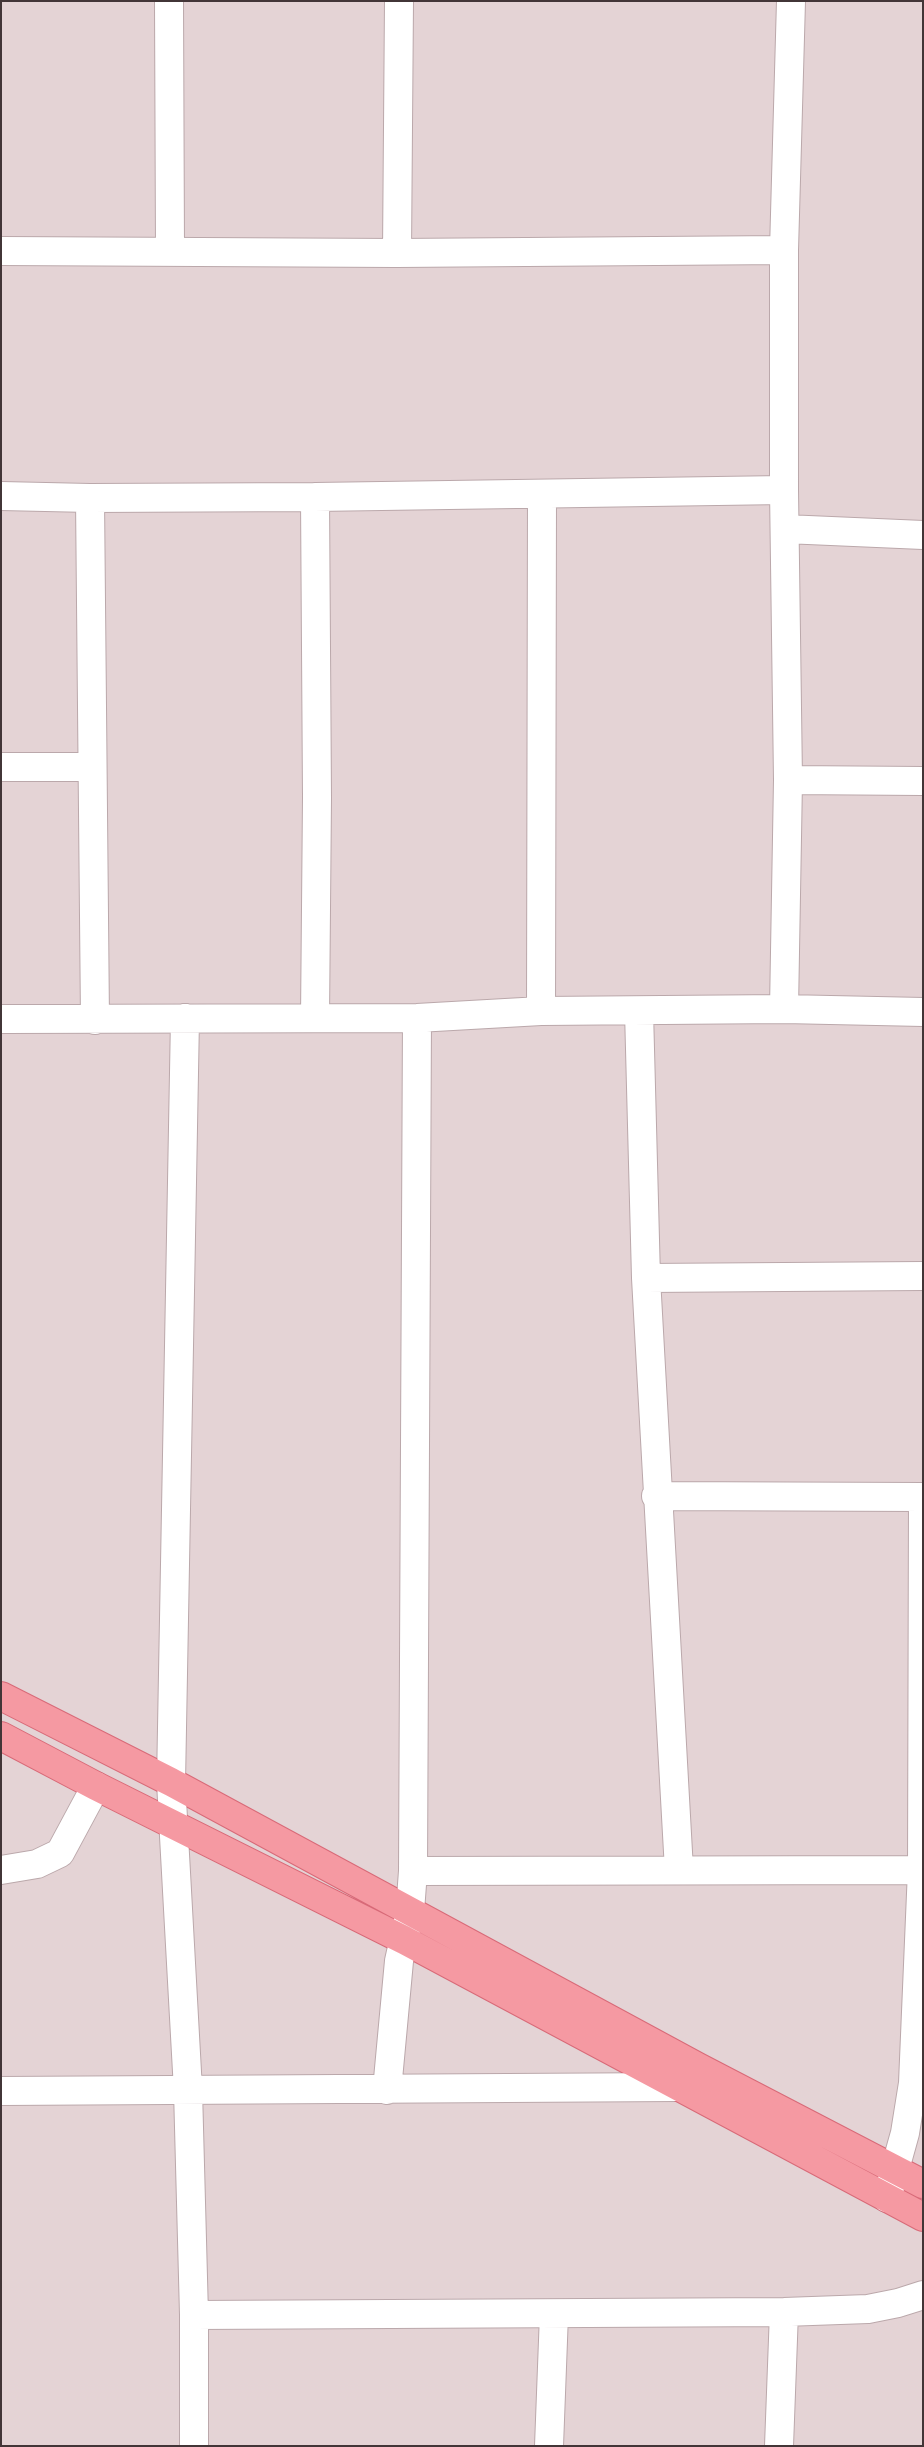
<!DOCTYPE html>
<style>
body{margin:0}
#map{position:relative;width:924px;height:2447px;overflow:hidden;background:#f0e4e6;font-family:"PT Sans",sans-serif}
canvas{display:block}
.frame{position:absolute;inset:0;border:2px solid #423537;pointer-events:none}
</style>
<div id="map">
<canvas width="924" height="2447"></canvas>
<div class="frame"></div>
</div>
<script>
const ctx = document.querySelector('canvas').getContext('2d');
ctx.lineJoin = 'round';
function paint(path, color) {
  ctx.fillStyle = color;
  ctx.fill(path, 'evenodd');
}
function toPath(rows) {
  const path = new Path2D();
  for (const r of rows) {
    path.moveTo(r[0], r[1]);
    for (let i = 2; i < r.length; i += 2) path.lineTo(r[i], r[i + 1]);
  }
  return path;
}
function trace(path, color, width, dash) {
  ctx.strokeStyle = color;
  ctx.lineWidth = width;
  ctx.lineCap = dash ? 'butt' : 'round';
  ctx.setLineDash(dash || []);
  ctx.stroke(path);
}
paint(toPath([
 [1,1,923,1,923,2446,1,2446]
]), '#e4d3d5');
const street = toPath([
 [169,1,170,250],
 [1,251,397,253,784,250],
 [397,253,399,1],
 [1,496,90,498,315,497,784,490],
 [90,498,95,1020],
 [785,529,923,535],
 [1,767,92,767],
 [788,780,923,781],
 [784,1009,788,780,784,490,784,250,791,1],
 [541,1011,542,494],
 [639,1011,646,1278,679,1870],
 [185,1018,171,1782,188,2090,194,2315,194,2446],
 [315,1018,317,798,315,497],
 [1,1019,417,1018,541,1011,784,1009,923,1012],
 [646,1278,923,1276],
 [656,1496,923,1497],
 [1,1870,37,1864,60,1853,96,1786],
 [413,1871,922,1870],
 [387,2090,399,1961,410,1911,413,1871,417,1018],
 [1,2091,677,2087],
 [887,2198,905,2133,913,2083,922,1870,923,1497],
 [194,2315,784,2312,868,2309,898,2303,923,2295],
 [549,2446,554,2314],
 [779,2446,784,2312]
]);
const primary = toPath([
 [1,1696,171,1782,698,2067,923,2184],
 [1,1736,96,1786,404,1940,923,2217]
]);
trace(street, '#bba8ab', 30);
trace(primary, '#d86a78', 30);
trace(street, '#fff', 28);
trace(primary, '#f599a2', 28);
</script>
